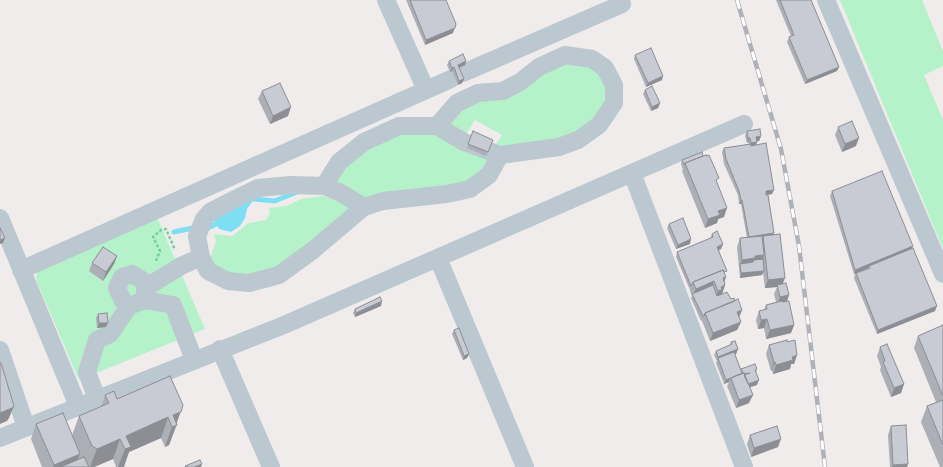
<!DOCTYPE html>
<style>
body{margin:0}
canvas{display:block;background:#f0ecec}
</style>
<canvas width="943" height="467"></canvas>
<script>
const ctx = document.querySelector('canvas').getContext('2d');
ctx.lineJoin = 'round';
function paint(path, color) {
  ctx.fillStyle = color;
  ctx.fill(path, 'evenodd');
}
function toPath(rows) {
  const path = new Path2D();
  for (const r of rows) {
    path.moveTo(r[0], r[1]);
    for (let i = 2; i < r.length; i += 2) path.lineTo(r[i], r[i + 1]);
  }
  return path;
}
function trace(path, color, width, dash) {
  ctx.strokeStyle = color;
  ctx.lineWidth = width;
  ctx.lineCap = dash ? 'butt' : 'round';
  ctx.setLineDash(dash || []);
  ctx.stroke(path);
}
paint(toPath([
 [840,0,922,0,943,51,943,66,924,75,943,120,943,249],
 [567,61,591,63,609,85,608,104,596,121,557,142,495,146,502,135,475,120,464,137,444,125,459,109],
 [434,130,492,159,467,186,364,202,330,184,341,165,400,132],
 [322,196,339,201,351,209,279,268,251,279,229,277,209,261,216,241,214,234,232,236,249,223,266,220,270,213,269,208,287,206,301,199],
 [157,217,205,329,79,380,36,280,37,272]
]), '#b5f2ca');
paint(toPath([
 [254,199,247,209,245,218,240,226,231,232,219,229,213,219]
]), '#7edff3');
trace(toPath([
 [254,199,275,201,297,192],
 [204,229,206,229,216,224],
 [174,232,197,227]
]), '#7edff3', 5);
trace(toPath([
 [156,261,160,251,153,237,161,230,166,229,175,250]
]), '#6ad39c', 2.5, [3, 2]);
trace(toPath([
 [386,0,426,90],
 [826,0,943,274],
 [463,73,622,4],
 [437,126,457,103,478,93,503,91,520,82,539,67,565,55,592,59,605,68,614,85,614,103,599,125,578,140,559,147,500,155,464,142,437,126,399,126,364,142,339,162,324,186,291,185,258,188,235,199,210,212,204,219,197,236,201,257,208,271,228,281,249,283,279,275,312,251,364,207,383,201,447,194,470,189,489,175,500,155],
 [632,173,744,467],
 [324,186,341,193,364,207],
 [0,218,78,406],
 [438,258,525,467],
 [21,270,451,79],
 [145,288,181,266,201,257],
 [129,306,123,301,117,288,122,277,132,274,145,282,145,300],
 [220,349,271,467],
 [0,350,26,427],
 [97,399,87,372,97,340,110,334,129,306,145,300,173,305,194,360],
 [0,438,284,325,744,124]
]), '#bbc8d0', 18);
const rail = toPath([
 [737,0,781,149,799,246,825,467]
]);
trace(rail, '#aeb2b8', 4.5);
trace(rail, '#fff', 3, [9]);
paint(toPath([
 [406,0,446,0,453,33,425,45],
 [776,0,811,0,839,67,837,71,805,84,787,42,789,37,791,36],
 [635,55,662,80,646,87,634,59],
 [449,61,466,61,465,65,459,68,464,79,462,83,458,85,452,71,450,72,447,65],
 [645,90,660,103,658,108,651,111,643,94],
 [262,91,288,116,270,124,258,99],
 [838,127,856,146,842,152,835,135],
 [473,131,493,140,486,156,467,148],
 [747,131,761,136,759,141,757,141,756,145,772,194,768,195,774,233,774,235,783,284,789,295,787,301,794,325,791,333,766,339,764,328,758,329,756,320,759,311,764,310,766,305,776,302,774,294,777,287,765,288,763,272,762,275,740,278,737,247,740,238,747,238,741,204,739,204,738,195,724,164,722,152,724,148,749,144,748,142,747,143,745,136],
 [682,160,717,183,724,217,718,219,717,223,705,228,682,171,683,170,681,164],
 [832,191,912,249,935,311,877,334,854,278,855,274,854,274,830,196],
 [669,224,690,244,676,249,667,228],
 [712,234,723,244,721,249,719,250,725,275,724,282,725,285,722,294,739,318,741,322,737,330,710,341,702,321,702,320,701,321,691,298,692,296,690,291,690,290,676,257,677,252,710,239],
 [117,256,114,264,103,281,89,271,92,263],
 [381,306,355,317,353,313,355,309],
 [98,314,108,323,106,327,97,328,96,318],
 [943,325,943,467,940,467,921,422,927,406,936,402,914,348,918,336],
 [454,330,469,354,467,358,463,360,452,334],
 [731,342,738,349,736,354,735,354,741,370,741,369,757,369,756,373,757,385,750,387,749,403,736,408,727,386,729,382,724,384,716,363,717,361,714,355,716,351,730,345],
 [787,342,797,355,794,364,791,364,790,369,773,374,772,370,771,371,766,354,769,345],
 [880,347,904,384,901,393,891,397,880,370,881,367,877,356],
 [170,376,177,425,169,445,165,447,161,438,129,452,123,467,116,467,113,459,94,467,42,467,31,439,36,424,72,435,79,416,101,407,105,395,117,399],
 [891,426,907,467,890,467,888,435],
 [750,435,778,447,751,457,747,444]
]), '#acafb5');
paint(toPath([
 [456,24,453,33,425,45,426,40],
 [466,61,465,65,456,69,458,65],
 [454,67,452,71,450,72,452,68],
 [839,67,837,71,805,84,807,80],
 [663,76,662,80,646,87,648,83],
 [464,79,462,83,458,85,459,81],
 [660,103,658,108,651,111,652,107],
 [291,107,288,116,270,124,273,116],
 [761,136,759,141,755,142,756,137],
 [748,138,750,138,748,142,747,143],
 [859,138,856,146,842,152,845,144],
 [757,142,755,147,749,148,751,143],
 [774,190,772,194,764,195,766,191],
 [741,200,742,200,741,204,739,204],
 [727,208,724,217,718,219,717,223,705,228,708,219,718,211],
 [774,233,773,237,763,236,762,239,749,237],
 [5,238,3,243,0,244,0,240],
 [691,239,690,244,676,249,678,245],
 [723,244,721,249,716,251,717,247],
 [913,246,911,250,869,266,868,268,854,274,855,270],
 [764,255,761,264,740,264,742,260,755,256],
 [117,256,114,264,103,281,106,272],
 [764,271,762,275,740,278,741,273],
 [726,277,723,286,723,278],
 [785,278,782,286,777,285,777,287,765,288,768,280],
 [714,281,711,290,693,295,696,289],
 [725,285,722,294,715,300,718,291,721,287],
 [789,295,786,304,777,306,780,297],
 [382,301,381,306,355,317,356,313],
 [937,306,935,311,877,334,878,330],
 [742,310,739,318,737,312],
 [767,319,764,328,758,329,761,320],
 [741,322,737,330,710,341,713,333],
 [99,323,108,323,106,327,97,328],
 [794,325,791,333,766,339,770,330],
 [738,349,736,354,719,360,718,358,716,361,718,357],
 [469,354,467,358,463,360,464,356],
 [797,355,794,364,791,364,790,369,773,374,776,365,792,357],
 [774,362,775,362,772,370,771,371],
 [730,378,729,382,724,384,726,380],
 [759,380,757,385,744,389,746,385],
 [904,384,901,393,891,397,894,388],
 [753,395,749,403,736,408,739,400],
 [183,405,169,445,165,447,172,427,173,415],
 [14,406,9,418,7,421,0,424,0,413],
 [168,417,161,438,129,452,124,467,118,467,125,449,126,436],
 [120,439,113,459,94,467,90,467,97,449],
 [781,439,778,447,751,457,754,448],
 [80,454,75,467,63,466,62,467,53,467,54,465],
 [202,464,201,467,194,467],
 [908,464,907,467,892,467,893,465]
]), '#8c8e94');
const building = toPath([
 [410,0,446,0,456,24,455,28,426,40,410,0],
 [780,0,811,0,839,67,807,80,789,37,794,35,780,0],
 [651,48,663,76,648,83,635,55,651,48],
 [463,54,466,61,458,65,464,79,459,81,454,67,452,68,449,61,463,54],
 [280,83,291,107,273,116,262,91,280,83],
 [652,86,660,103,652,107,645,90,652,86],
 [852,121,859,138,845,144,838,127,852,121],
 [760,129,761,136,756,137,757,142,751,143,750,138,748,138,747,131,760,129],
 [473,131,493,140,488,152,468,144,473,131],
 [766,143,774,190,766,191,766,195,768,195,774,233,749,237,742,200,741,200,739,191,726,159,724,148,751,144,751,146,766,143],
 [702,152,703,156,685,163,685,165,682,160,702,152],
 [706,155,706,156,709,155,719,178,716,180,727,208,718,211,720,215,708,219,685,163,706,155],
 [882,171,913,246,855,270,832,191,882,171],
 [683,218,691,239,678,245,669,224,683,218],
 [0,228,5,238,0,240,0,228],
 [717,231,723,244,717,247,727,271,724,272,723,270,693,282,691,286,677,252,713,237,712,234,717,231],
 [780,234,785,278,768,280,763,236,780,234],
 [762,236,764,255,755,256,755,258,742,260,740,238,762,236],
 [103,247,117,256,106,272,92,263,103,247],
 [913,248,937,306,878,330,856,273,870,268,869,266,913,248],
 [763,259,764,271,741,273,740,264,753,262,754,260,763,259],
 [723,270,726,277,723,278,725,285,721,287,722,290,718,291,714,281,696,289,693,282,723,270],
 [786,283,789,295,780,297,777,285,786,283],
 [713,285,717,296,727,292,731,299,734,298,735,301,705,313,704,316,703,316,692,294,713,285],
 [380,297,382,301,356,313,355,309,380,297],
 [738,299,742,310,737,312,741,322,713,333,705,313,738,299],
 [782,301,783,302,789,301,794,325,770,330,767,319,761,320,759,311,767,309,766,305,782,301],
 [107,313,108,323,99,323,98,314,107,313],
 [943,325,943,396,918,336,943,325],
 [459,328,469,354,464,356,454,330,459,328],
 [787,340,787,342,795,340,797,355,792,357,793,360,776,365,775,362,774,362,769,345,787,340],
 [735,341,738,349,718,357,716,351,732,344,731,342,735,341],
 [887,344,904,384,894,388,883,362,885,361,880,347,887,344],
 [734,352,742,373,726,380,718,358,734,352],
 [0,363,1,363,14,406,12,408,0,413,0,363],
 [755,364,757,369,755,370,759,380,748,384,744,375,750,373,744,374,744,373,743,373,741,369,755,364],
 [744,373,753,395,739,400,731,378,744,373],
 [170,376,183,405,181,412,173,415,177,425,172,427,168,417,126,436,131,447,125,449,120,439,97,449,92,446,79,416,109,403,105,395,114,391,117,399,170,376],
 [943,400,943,445,927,406,943,400],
 [63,413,80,454,54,465,36,424,63,413],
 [906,425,908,464,893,465,891,426,906,425],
 [777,426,781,439,754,448,750,435,777,426],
 [84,457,89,467,63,467,63,466,84,457],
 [200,460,202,464,194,467,186,467,185,466,200,460]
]);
paint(building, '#c8cbd3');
trace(building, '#8c8e94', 1);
</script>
